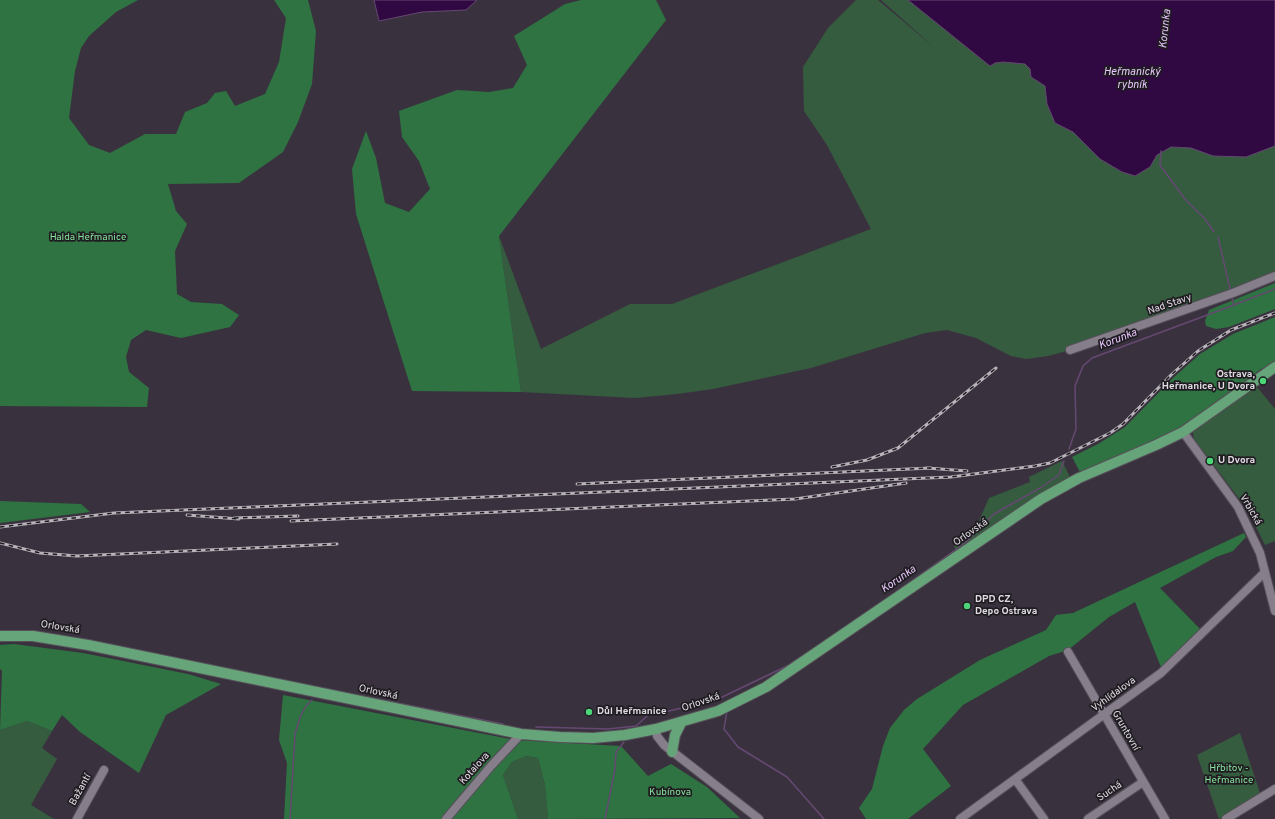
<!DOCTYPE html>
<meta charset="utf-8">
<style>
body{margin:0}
canvas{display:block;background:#39323e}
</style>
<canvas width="1275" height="819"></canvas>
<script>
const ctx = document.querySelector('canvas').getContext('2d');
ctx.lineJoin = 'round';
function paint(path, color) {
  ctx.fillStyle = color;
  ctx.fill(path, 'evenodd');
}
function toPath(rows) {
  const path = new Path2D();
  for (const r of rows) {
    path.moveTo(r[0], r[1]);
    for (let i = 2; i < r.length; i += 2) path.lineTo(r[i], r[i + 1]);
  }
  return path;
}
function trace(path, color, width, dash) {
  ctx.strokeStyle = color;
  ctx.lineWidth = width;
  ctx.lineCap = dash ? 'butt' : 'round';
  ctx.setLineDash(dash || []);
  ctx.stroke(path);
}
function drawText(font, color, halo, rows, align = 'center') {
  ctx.font = font + ' Overpass,sans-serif';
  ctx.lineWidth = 3.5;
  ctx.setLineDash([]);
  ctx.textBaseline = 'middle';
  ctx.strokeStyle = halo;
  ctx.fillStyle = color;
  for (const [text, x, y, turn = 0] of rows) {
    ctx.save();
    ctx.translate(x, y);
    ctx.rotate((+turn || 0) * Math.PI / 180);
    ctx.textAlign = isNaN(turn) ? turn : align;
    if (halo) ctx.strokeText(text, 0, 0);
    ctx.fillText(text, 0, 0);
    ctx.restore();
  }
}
paint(toPath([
 [856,0,878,0,935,48,881,0,908,0,990,66,995,63,1003,62,1025,64,1030,69,1031,77,1045,86,1047,104,1055,123,1073,132,1100,159,1122,172,1135,176,1150,167,1157,155,1171,147,1191,148,1213,156,1275,146,1275,272,1070,350,1048,356,1026,359,1011,356,976,338,947,330,925,333,811,368,713,389,677,394,635,398,521,392,499,236,541,349,630,304,672,304,871,229,827,145,804,111,803,67,828,28],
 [1257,387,1275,409,1275,541,1265,545,1247,509,1194,439,1193,432,1247,390],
 [1062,461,1070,477,998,523,957,553,954,546,978,523,989,498,1030,482,1029,477],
 [27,721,52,731,42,748,57,759,31,805,54,819,0,819,0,730],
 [1240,733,1260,793,1219,819,1197,755],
 [526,756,538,758,545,785,548,819,518,819,503,775,512,762]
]), '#355c3e');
paint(toPath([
 [0,0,138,0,116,12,89,36,81,48,75,71,69,118,89,145,110,153,145,134,176,134,185,112,207,103,215,93,226,91,235,106,265,94,279,62,286,18,274,0,308,0,316,31,312,84,298,122,283,152,239,183,168,184,176,211,187,224,175,251,177,294,191,302,222,304,239,315,230,327,181,338,146,330,131,340,126,357,129,372,149,388,147,407,0,406],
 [581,0,656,0,666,20,499,236,521,392,412,391,356,214,352,169,366,131,376,158,385,203,409,212,430,189,419,161,402,137,399,111,457,90,489,92,513,88,527,65,514,36,565,4],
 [1275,283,1275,309,1229,327,1216,329,1206,326,1205,321,1209,310],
 [1275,317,1275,362,1261,369,1181,429,1084,471,1080,472,1072,457,1098,444,1125,427,1173,378,1200,354,1233,334],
 [0,501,81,504,90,512,0,523],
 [1244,533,1246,537,1233,551,1216,557,1160,588,1200,629,1161,667,1135,602,1109,617,1068,650,1049,656,963,705,923,749,951,786,908,819,866,819,859,808,872,789,883,746,890,728,904,710,917,699,980,660,1046,630,1056,615,1073,613],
 [14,644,83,653,188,674,221,684,166,715,139,773,80,732,62,715,52,731,27,721,0,730,2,671,0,669,0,645],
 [283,695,515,740,621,746,648,776,671,764,707,787,740,818,548,819,545,785,538,758,526,756,512,762,503,775,518,819,284,819,287,763,279,740]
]), '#2e7341');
const water = toPath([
 [374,0,477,0,466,10,422,12,379,21,374,0],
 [908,0,1275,0,1275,146,1246,157,1213,156,1191,148,1171,147,1157,155,1150,167,1135,176,1122,172,1100,159,1073,132,1055,123,1047,104,1045,86,1031,77,1030,69,1025,64,1003,62,995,63,990,66,908,0]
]);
paint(water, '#300842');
trace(water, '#654872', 1);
trace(toPath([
 [1161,151,1160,165,1184,198,1205,219,1214,232],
 [1218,237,1230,289],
 [1234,305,1275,289],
 [1069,449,1076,429,1075,386,1083,366,1092,358,1234,305,1232,298],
 [899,590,965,543,994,514,1040,488,1059,475,1064,461],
 [362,696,503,724],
 [727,711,724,729,738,747,787,777,824,819],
 [656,714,716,700,787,666,805,654],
 [636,726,647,716],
 [536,727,608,729,636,726],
 [290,819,295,734,300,717,306,706,312,700],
 [605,819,615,769,616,752,624,742]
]), '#654872', 1.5);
const minor = toPath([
 [1070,350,1233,293,1275,276],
 [1183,432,1238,507,1260,553,1275,611],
 [1068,652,1165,819],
 [656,729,657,736,664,745,759,819],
 [1015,779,1044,819],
 [77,819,104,770],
 [446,819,491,766,521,734],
 [960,819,1161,673,1265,572],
 [1088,819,1143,782],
 [1226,819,1275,789]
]);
const major = toPath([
 [0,636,33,636,88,645,521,734,560,737,593,738,625,735,656,729,718,711,766,687,1041,499,1079,478,1156,445,1183,432,1275,367],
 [672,752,675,735,681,723]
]);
trace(minor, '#565059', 10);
trace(major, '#565059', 12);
trace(minor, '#867e8b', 8);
trace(major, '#66a47a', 10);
const rail = toPath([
 [832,467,867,460,898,448,996,368],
 [927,468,967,471],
 [577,484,931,468],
 [187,515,239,519],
 [234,518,298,516],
 [291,521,795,499,906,483],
 [0,527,114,513,951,477,1035,466,1050,463,1110,433,1123,424,1171,375,1198,351,1231,330,1275,313],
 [0,543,40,553,77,556,337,544]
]);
trace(rail, '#b9b3bb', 3);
trace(rail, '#1f1c21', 1.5, [4.5]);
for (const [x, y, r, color] of [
 [1263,381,4,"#4cd677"],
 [1210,461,4,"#4cd677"],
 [967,606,4,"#4cd677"],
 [589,712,4,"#4cd677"]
]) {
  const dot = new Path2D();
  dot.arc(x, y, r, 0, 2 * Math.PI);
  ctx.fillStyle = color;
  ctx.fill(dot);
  trace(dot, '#1f1c21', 1.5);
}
drawText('10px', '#87e49c', '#1f1c21', [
 ["Halda Heřmanice",88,238],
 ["Hřbitov -",1229,769],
 ["Heřmanice",1229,781],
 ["Kubínova",670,793]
]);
drawText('10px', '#e1dce3', '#1f1c21', [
 ["Nad Stavy",1170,305,-19],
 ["Vrbická",1250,510,60],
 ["Orlovská",971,533,-35],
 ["Orlovská",60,628,9],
 ["Orlovská",378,693,12],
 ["Vyhlídalova",1114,695,-36],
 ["Orlovská",701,703,-19],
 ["Gruntovní",1125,731,60],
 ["Kotalova",475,769,-48],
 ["Bažantí",81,790,-61],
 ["Suchá",1110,792,-34]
]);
drawText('bold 10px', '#e1dce3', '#1f1c21', [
 ["Ostrava,",1255,375,"right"],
 ["Heřmanice, U Dvora",1255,387,"right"],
 ["U Dvora",1218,461],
 ["DPD CZ,",975,600],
 ["Depo Ostrava",975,612],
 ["Důl Heřmanice",597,712]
], 'left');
drawText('italic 11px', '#e8c7fd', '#1f1c21', [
 ["Korunka",1166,29,-84],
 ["Heřmanický",1132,73],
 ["rybník",1132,86],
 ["Korunka",1118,340,-21],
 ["Korunka",899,580,-35]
]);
</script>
